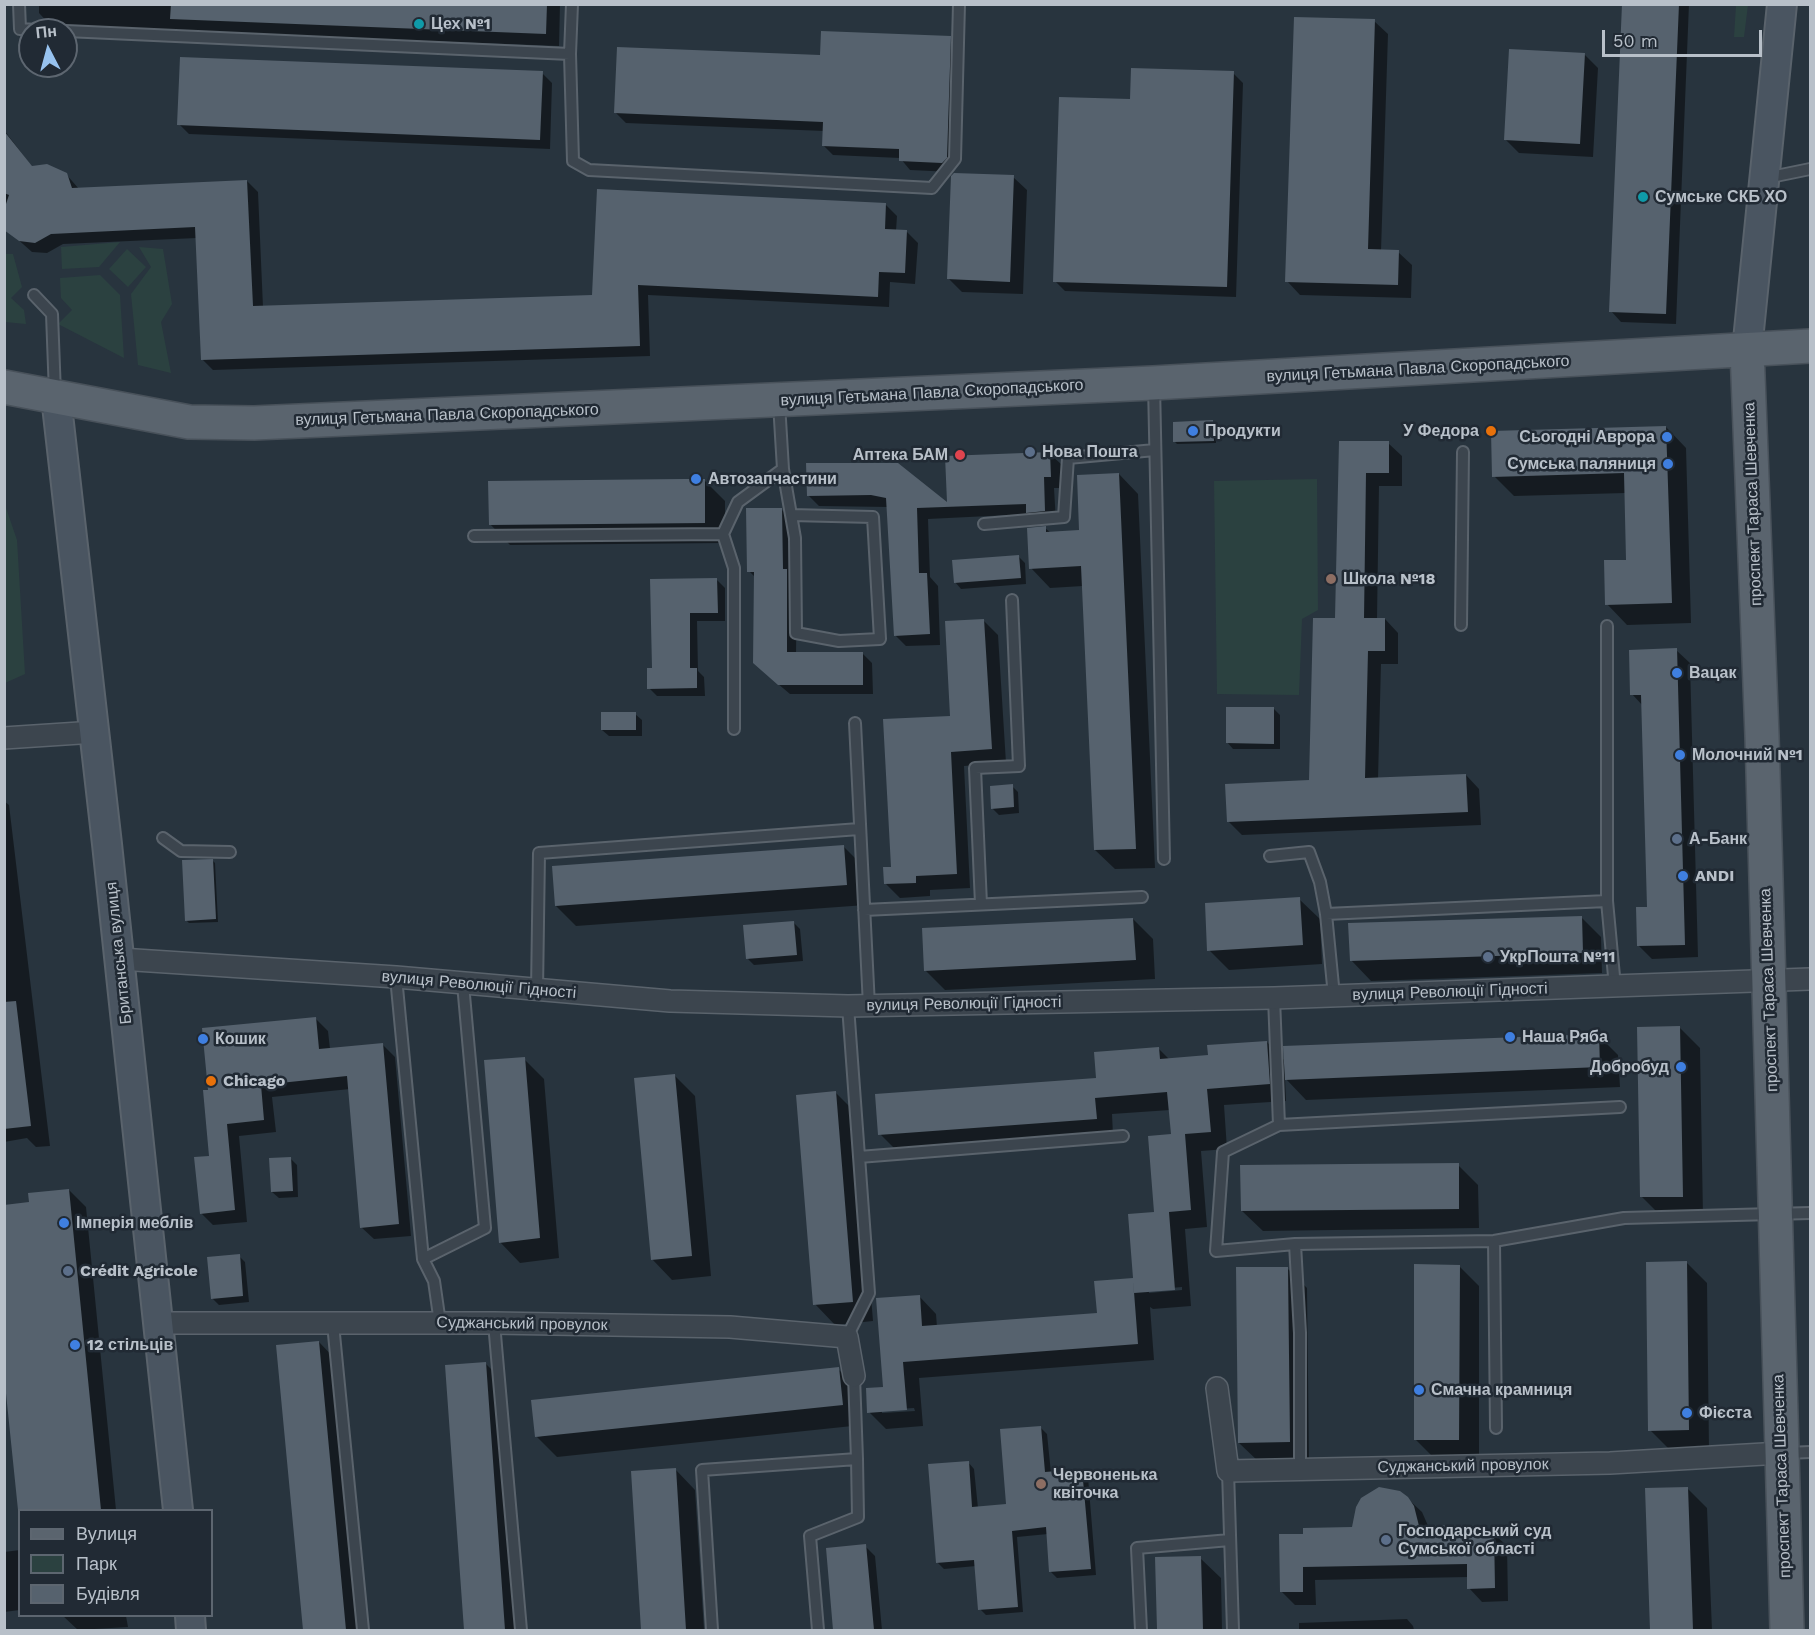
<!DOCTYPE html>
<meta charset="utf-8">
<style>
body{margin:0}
#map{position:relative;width:1815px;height:1635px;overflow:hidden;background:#28343e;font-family:"Work Sans",sans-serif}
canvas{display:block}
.frame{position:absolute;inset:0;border:6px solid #b8c0c9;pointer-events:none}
.legend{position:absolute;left:18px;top:1509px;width:195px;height:108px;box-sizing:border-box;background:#212a34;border:2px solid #5d6670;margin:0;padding:8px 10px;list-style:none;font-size:18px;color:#b8c0c9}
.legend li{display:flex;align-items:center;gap:12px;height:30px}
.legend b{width:30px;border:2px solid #5d6670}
.north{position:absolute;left:18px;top:18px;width:60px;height:60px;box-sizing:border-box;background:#212a34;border:2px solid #5d6670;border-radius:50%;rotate:354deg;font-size:16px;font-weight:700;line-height:24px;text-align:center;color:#b8c0c9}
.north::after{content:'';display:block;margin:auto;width:21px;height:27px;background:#97c2ef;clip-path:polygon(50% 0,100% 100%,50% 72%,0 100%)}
.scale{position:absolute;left:1602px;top:30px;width:160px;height:27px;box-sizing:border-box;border:3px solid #b8c0c9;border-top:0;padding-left:8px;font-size:18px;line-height:21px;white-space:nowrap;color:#b8c0c9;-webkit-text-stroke:4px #212a34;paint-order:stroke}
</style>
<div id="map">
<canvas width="1815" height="1635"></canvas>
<div class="frame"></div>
<ul class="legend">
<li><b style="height:8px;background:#5a646e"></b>Вулиця</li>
<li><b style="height:16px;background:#2b4140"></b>Парк</li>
<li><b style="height:16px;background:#56626e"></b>Будівля</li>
</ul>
<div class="north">Пн</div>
<div class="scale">50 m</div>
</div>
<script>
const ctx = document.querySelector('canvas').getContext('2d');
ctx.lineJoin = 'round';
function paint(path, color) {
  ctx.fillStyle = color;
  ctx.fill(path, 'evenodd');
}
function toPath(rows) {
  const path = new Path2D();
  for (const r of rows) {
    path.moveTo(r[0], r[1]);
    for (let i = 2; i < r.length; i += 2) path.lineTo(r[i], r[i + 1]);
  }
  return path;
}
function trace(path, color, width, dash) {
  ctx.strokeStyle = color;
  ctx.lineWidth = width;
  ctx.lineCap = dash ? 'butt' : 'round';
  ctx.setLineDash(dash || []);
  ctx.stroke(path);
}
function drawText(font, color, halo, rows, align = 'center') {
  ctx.font = font + ' "Work Sans",sans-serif';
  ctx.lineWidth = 5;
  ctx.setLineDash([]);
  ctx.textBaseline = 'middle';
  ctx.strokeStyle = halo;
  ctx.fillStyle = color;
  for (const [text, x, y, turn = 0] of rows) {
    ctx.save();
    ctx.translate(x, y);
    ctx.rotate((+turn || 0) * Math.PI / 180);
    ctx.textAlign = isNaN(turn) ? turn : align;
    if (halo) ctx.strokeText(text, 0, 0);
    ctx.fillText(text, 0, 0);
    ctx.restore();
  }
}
paint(toPath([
 [1736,5,1748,5,1744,37,1734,37],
 [120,242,99,267,62,269,61,247],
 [139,247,163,249,172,304,161,322,171,373,138,365,131,294,151,267],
 [127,249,146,267,128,287,109,269],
 [5,254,13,254,22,287,11,298,24,310,26,324,5,322],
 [100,275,120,295,124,358,58,324,72,310,61,298,60,278],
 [1317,479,1318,610,1302,619,1299,695,1217,694,1214,481],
 [4,502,17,540,25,674,5,683]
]), '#2b4140');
paint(toPath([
 [39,4,560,4,559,46,52,27,39,13],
 [1623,4,1689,4,1676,324,1621,322,1611,311],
 [1374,21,1388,34,1381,251,1398,252,1412,265,1411,298,1300,295,1287,281],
 [950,38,960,48,956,168,952,172,910,170,900,158,833,155,823,145,824,131,626,123,616,113,822,57],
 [1584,54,1598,68,1593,157,1519,153,1505,139],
 [542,73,552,83,550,149,189,134,179,124],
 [1233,73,1243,83,1236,297,1065,291,1055,281,1131,100],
 [4,130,33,168,66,174,79,189,247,181,258,192,263,307,593,297,886,205,897,216,896,231,907,232,918,243,915,284,890,282,889,307,648,295,650,356,213,370,202,359,197,238,63,244,47,253,32,252,6,229],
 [1013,177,1027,190,1023,294,962,292,949,279],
 [1213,422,1216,425,1216,443,1177,444,1175,442],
 [1666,427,1686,448,1691,623,1627,625,1607,604,1628,561,1626,493,1514,496,1494,476],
 [1340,442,1388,443,1402,456,1402,486,1379,486,1377,619,1385,619,1398,633,1398,664,1381,664,1378,779,1466,775,1479,789,1481,825,1242,835,1228,821,1311,782,1337,619],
 [1049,453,1061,464,1061,488,1054,488,1056,522,1039,523,1030,514,928,519,930,577,938,586,940,645,906,646,895,635,888,507,819,506,808,495,808,464,949,505],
 [1119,474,1138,494,1155,868,1115,869,1095,850,1083,586,1050,588,1031,568,1045,528,1051,533,1081,532],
 [705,481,725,501,725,543,510,545,490,524],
 [781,509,791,519,797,581,796,654,862,653,872,663,873,694,790,694,765,673,756,578,749,571],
 [1018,556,1025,563,1026,584,961,589,955,582],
 [717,580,725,588,725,621,697,621,698,671,704,677,705,696,657,696,649,688,653,670,652,581],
 [983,620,998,635,1006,763,964,766,970,888,930,890,930,896,900,898,886,884,952,717],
 [1676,650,1690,663,1698,957,1652,959,1638,945,1649,908,1643,706,1632,694],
 [1274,709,1280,715,1280,749,1233,749,1227,742],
 [635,714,642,720,642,736,609,736,602,730],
 [1012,786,1018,792,1019,813,999,815,992,808],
 [4,801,9,805,50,1146,36,1147,27,1138,4,1142],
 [843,846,863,866,866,905,576,926,556,906],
 [213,861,215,863,218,922,189,923,186,920],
 [1299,899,1320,919,1322,964,1229,970,1209,950],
 [1581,917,1601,937,1602,973,1371,981,1351,960],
 [1133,919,1153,939,1155,979,945,990,925,970],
 [793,922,800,929,803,961,754,965,748,959],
 [316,1019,328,1031,330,1049,383,1045,395,1057,411,1236,374,1239,361,1227,350,1089,272,1097,276,1132,239,1136,247,1222,213,1225,201,1213,210,1157,210,1091],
 [1680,1028,1700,1048,1703,1216,1662,1217,1642,1197],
 [1598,1035,1618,1055,1620,1087,1306,1100,1285,1078,1286,1101,1224,1105,1227,1149,1201,1151,1207,1227,1185,1229,1191,1306,1153,1309,1150,1307,1154,1360,919,1378,923,1426,886,1429,869,1412,884,1388,919,1296,936,1314,937,1327,1098,1314,1134,1280,1155,1214,1172,1135,1170,1110,1112,1114,1113,1135,897,1151,880,1134,1098,1080,1159,1049,1170,1060,1209,1057,1267,1042,1285,1061],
 [1182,1287,1182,1290,1149,1293,1149,1290],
 [914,1408,915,1411,882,1413,882,1410],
 [524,1059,544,1079,559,1258,520,1263,500,1242],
 [675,1076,695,1096,711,1276,672,1280,652,1259],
 [836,1093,856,1113,873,1321,835,1325,815,1304],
 [290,1158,297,1165,298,1197,279,1198,272,1192],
 [1458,1165,1478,1185,1479,1228,1263,1231,1242,1211],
 [69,1190,86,1207,116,1510,20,1511,4,1359,31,1203],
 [239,1256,245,1262,249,1302,219,1305,212,1298],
 [1687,1263,1707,1283,1709,1450,1670,1450,1650,1430],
 [1459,1266,1479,1286,1479,1460,1435,1459,1415,1439],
 [1287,1268,1307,1288,1309,1462,1260,1463,1239,1443],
 [319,1342,339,1363,364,1630,304,1630,278,1346],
 [485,1363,505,1383,523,1630,465,1630,446,1366],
 [838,1369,858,1389,862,1425,557,1457,537,1437],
 [1041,1428,1047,1434,1051,1473,1082,1470,1088,1477,1096,1575,1057,1578,1051,1572,1048,1534,1017,1537,1023,1612,986,1615,980,1609,976,1566,944,1569,937,1562,968,1462,974,1469,978,1508,1008,1506],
 [675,1469,695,1490,704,1630,642,1630,632,1472],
 [1687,1488,1707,1508,1712,1630,1652,1630,1646,1490],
 [1407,1498,1422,1512,1429,1528,1466,1527,1473,1533,1493,1533,1507,1546,1508,1601,1482,1602,1469,1588,1469,1577,1315,1580,1316,1605,1295,1605,1281,1591,1304,1535,1353,1529],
 [865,1546,875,1556,882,1630,835,1630,827,1549],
 [20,1550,20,1610,4,1612,4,1552],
 [1200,1558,1221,1578,1222,1630,1159,1630,1157,1559],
 [63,1616,126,1616,128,1627,78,1630],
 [1407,1619,1413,1626,1414,1630,1299,1630,1299,1623]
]), '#0007');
paint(toPath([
 [171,4,547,4,546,34,170,19],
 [1622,4,1679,4,1666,314,1609,312],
 [1294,17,1375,19,1368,249,1399,250,1398,285,1285,282],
 [821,31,951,36,947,158,942,163,899,161,899,149,822,146,823,122,614,113,617,47,820,55],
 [1509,49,1585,53,1580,144,1504,140],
 [180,57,543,71,540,140,177,125],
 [1131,68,1234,71,1227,287,1053,282,1059,97,1130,99],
 [4,131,32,166,47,164,67,173,72,188,247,180,253,306,592,295,597,189,886,203,885,229,907,230,905,273,879,272,878,297,638,285,640,346,201,360,195,227,51,234,35,243,19,241,4,230,4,210,9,195,4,193],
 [954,173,1014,175,1010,282,947,279,951,176],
 [1213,420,1214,441,1173,442,1173,422],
 [1666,426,1672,603,1605,605,1604,560,1626,560,1624,473,1492,477,1491,431],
 [1339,441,1389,441,1389,473,1366,473,1364,618,1385,618,1385,651,1368,651,1365,778,1466,774,1468,812,1227,822,1225,784,1309,780,1313,618,1335,618],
 [1050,452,1051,477,1044,477,1045,511,1026,513,1026,504,917,508,919,573,927,573,930,634,894,636,886,498,871,495,807,496,806,463,898,463,947,502,945,456],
 [1119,473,1136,849,1094,850,1081,566,1029,569,1027,528,1046,526,1046,532,1079,530,1077,475],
 [683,479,705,479,705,523,489,525,488,481],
 [746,508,782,508,783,569,787,569,787,652,863,652,863,685,778,685,753,663,754,572,747,572],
 [1019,555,1021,578,954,583,952,560],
 [717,578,718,613,690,613,690,668,697,668,697,688,647,689,647,668,652,668,650,579],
 [984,619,992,749,951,752,957,874,916,876,916,883,884,884,883,867,891,867,883,719,950,716,945,621],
 [1677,648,1685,945,1637,946,1636,907,1647,907,1641,695,1630,695,1629,650],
 [1226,707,1274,707,1274,744,1226,743],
 [601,712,636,712,636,730,601,730],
 [1013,784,1014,807,991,809,990,786],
 [844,845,847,885,555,906,552,866],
 [213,859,216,919,185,921,182,860],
 [1300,897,1303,945,1207,951,1205,903],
 [1582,916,1583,953,1350,961,1348,923],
 [1133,918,1136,960,924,971,922,928],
 [794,921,797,955,746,959,743,925],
 [16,1001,31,1126,4,1129,4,1002],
 [316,1017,319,1049,383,1043,399,1224,360,1228,347,1076,261,1085,264,1120,227,1124,235,1210,200,1214,194,1157,209,1156,203,1090,208,1090,202,1028],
 [1680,1026,1683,1197,1640,1197,1637,1027],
 [1599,1034,1600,1067,1285,1080,1283,1046],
 [1267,1041,1270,1084,1207,1089,1211,1132,1185,1134,1191,1210,1169,1212,1175,1290,1134,1293,1133,1279,1138,1344,903,1362,907,1410,867,1413,866,1388,883,1387,876,1298,920,1295,922,1326,1097,1313,1094,1281,1133,1278,1128,1214,1154,1212,1148,1136,1171,1134,1167,1092,1095,1098,1097,1119,878,1135,875,1094,1096,1078,1094,1052,1159,1047,1160,1059,1208,1055,1207,1045],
 [525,1057,540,1238,499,1243,484,1060],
 [675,1074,692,1256,651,1260,634,1078],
 [836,1091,853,1302,813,1305,796,1095],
 [291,1157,293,1191,271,1192,269,1158],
 [1459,1163,1459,1209,1241,1211,1240,1165],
 [69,1189,101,1510,18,1510,4,1374,4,1205,29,1202,28,1193],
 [240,1254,243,1296,211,1299,207,1257],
 [1687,1261,1689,1430,1648,1431,1646,1262],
 [1414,1264,1460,1265,1459,1440,1414,1440],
 [1236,1267,1288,1267,1290,1442,1238,1443],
 [319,1341,346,1630,303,1630,276,1345],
 [486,1362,505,1630,464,1630,445,1365],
 [839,1367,843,1405,535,1437,531,1400],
 [1041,1426,1045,1472,1082,1469,1091,1569,1049,1572,1046,1527,1012,1531,1018,1607,978,1610,974,1560,936,1563,928,1464,969,1461,972,1507,1006,1504,1000,1429],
 [676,1468,686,1630,641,1630,631,1471],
 [1379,1487,1400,1491,1408,1497,1414,1506,1419,1526,1467,1525,1467,1532,1494,1531,1495,1588,1467,1589,1467,1564,1303,1567,1303,1592,1280,1592,1279,1534,1303,1534,1303,1528,1352,1527,1356,1507,1361,1498],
 [1688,1487,1693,1630,1650,1630,1645,1488],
 [866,1544,874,1630,833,1630,826,1548],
 [1201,1556,1203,1630,1157,1630,1155,1557]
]), '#56626e');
const service = toPath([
 [19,4,20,29,37,30],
 [572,4,570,54,573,161,589,170,932,188,955,159,959,4],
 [66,31,570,54],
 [1766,178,1810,169],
 [34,295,52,314,55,394],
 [1154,385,1164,859],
 [783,469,795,538,796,633,839,641,880,639,873,517,791,515],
 [984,524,1064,517,1068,458,1155,450],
 [474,536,723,534],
 [1461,625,1463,452],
 [1607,626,1607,901,1615,987],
 [855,723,869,1006],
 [734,729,734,568,723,534,738,502,783,469,779,403],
 [163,838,181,851,230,852],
 [1270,856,1309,852,1320,882,1326,914,1334,996],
 [981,904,975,768,1019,766,1012,600],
 [864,910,1142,897],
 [1326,914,1607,901],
 [396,977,423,1259,434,1281,440,1323],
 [537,991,539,853,859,829],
 [1274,998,1279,1125,1223,1152,1216,1251,1295,1244,1494,1241,1624,1218,1810,1213],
 [1279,1125,1620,1107],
 [859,1157,1123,1136],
 [1494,1241,1496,1428],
 [1295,1244,1300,1333,1300,1469],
 [423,1259,485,1228,463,984],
 [494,1323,521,1630],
 [333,1324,363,1630],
 [847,1337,869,1293,848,1006],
 [1787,1453,1810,1452],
 [1228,1471,1233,1630],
 [712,1630,702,1470,857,1459,854,1376],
 [818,1630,810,1536,858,1517,857,1459],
 [1141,1630,1137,1548,1230,1540]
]);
const minor = toPath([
 [4,738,95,732],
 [120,959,396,977,670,1001,848,1006,1274,998,1810,979],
 [156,1323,494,1323,730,1327,847,1337,854,1376],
 [1217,1388,1228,1471,1610,1463,1781,1453]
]);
const secondary = toPath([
 [1747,350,1782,4],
 [56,397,107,844,178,1510],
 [190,1616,191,1630]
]);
const primary = toPath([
 [1747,350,1762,736,1787,1630],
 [4,387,189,422,254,423,1153,383,1810,346]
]);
trace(service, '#5a636c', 14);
trace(minor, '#5a636c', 24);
trace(secondary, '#5a636c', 32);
trace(primary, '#48515a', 36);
trace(service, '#3c454e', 10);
trace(minor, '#3c454e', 21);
trace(secondary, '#4a5561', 28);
trace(primary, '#5a646e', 33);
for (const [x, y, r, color] of [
 [419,24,6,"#0f9aa8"],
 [1643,197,6,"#0f9aa8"],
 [1193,431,6,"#3f7fe0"],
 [1491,431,6,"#e8710a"],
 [1667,437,6,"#3f7fe0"],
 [1030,452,6,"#5c6f8a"],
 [960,455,6,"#e0444e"],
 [1668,464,6,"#3f7fe0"],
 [696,479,6,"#3f7fe0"],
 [1331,579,6,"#8d6e63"],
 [1677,673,6,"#3f7fe0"],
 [1680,755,6,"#3f7fe0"],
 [1677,839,6,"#5c6f8a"],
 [1683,876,6,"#3f7fe0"],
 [1488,957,6,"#5c6f8a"],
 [1510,1037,6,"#3f7fe0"],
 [203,1039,6,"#3f7fe0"],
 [1681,1067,6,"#3f7fe0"],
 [211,1081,6,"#e8710a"],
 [64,1223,6,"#3f7fe0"],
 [68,1271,6,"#5c6f8a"],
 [75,1345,6,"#3f7fe0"],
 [1419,1390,6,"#3f7fe0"],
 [1687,1413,6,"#3f7fe0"],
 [1041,1484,6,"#8d6e63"],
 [1386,1540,6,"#5c6f8a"]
]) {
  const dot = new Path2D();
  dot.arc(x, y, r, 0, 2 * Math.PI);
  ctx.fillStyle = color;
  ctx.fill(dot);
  trace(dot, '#212a34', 2);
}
drawText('bold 16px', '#b8c0c9', '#212a34', [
 ["Цех №1",431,24],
 ["Сумське СКБ ХО",1655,197],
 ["Продукти",1205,431],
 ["У Федора",1479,431,"right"],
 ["Сьогодні Аврора",1655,437,"right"],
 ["Нова Пошта",1042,452],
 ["Аптека БАМ",948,455,"right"],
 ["Сумська паляниця",1656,464,"right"],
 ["Автозапчастини",708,479],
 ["Школа №18",1343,579],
 ["Вацак",1689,673],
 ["Молочний №1",1692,755],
 ["А-Банк",1689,839],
 ["ANDI",1695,876],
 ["УкрПошта №11",1500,957],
 ["Наша Ряба",1522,1037],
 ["Кошик",215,1039],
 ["Добробуд",1669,1067,"right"],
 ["Chicago",223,1081],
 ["Імперія меблів",76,1223],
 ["Crédit Agricole",80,1271],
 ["12 стільців",87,1345],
 ["Смачна крамниця",1431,1390],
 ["Фієста",1699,1413],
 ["Червоненька",1053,1475],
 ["квіточка",1053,1493],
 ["Господарський суд",1398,1531],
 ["Сумської області",1398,1549]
], 'left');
drawText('16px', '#b8c0c9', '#212a34', [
 ["вулиця Гетьмана Павла Скоропадського",1418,369,-3],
 ["вулиця Гетьмана Павла Скоропадського",932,393,-3],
 ["вулиця Гетьмана Павла Скоропадського",447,415,-2],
 ["проспект Тараса Шевченка",1753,504,-92],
 ["Британська вулиця",119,953,-96],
 ["вулиця Революції Гідності",479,985,5],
 ["проспект Тараса Шевченка",1769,990,-92],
 ["вулиця Революції Гідності",1450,992,-2],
 ["вулиця Революції Гідності",964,1004,-1],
 ["Суджанський провулок",522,1324,1],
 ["Суджанський провулок",1463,1466,-1],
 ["проспект Тараса Шевченка",1782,1476,-92]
]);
</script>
